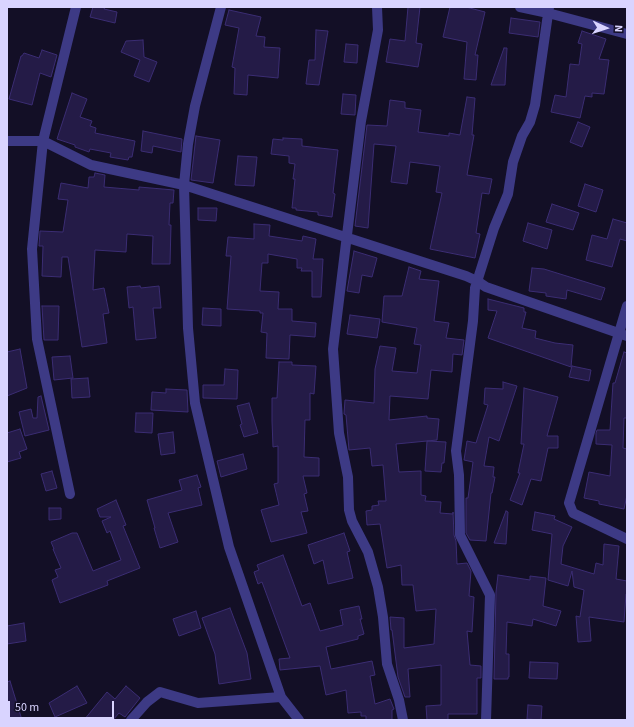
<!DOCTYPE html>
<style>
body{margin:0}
#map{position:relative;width:634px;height:727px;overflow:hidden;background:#130f26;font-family:"Source Sans 3",sans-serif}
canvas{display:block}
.frame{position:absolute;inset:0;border:8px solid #d9d4ff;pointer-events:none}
.north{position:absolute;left:586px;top:8px;width:40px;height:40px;-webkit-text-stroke:3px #130f26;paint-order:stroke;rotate:93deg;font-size:11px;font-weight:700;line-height:16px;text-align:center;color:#d9d4ff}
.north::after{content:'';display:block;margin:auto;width:14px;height:18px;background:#d9d4ff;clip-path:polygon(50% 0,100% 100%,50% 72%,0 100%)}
.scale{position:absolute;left:8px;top:701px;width:106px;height:18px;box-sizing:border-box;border:2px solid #d9d4ff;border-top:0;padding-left:5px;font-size:12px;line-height:14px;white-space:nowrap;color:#d9d4ff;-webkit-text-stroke:3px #130f26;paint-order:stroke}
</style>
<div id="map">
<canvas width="634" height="727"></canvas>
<div class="frame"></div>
<div class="north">N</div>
<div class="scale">50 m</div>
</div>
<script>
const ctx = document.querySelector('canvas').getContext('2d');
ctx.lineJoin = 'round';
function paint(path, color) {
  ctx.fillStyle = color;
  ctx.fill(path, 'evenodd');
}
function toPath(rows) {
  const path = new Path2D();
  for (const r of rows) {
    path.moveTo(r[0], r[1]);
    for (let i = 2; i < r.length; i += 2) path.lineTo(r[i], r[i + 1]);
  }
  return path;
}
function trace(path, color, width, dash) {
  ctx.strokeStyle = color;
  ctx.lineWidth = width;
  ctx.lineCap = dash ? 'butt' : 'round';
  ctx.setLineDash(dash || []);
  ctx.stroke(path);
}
const building = toPath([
 [93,7,105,7,104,9,117,12,115,23,90,17,93,7],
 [408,7,420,7,416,43,422,44,418,67,386,62,390,39,405,41,408,7],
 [450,7,466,7,485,12,475,55,478,55,476,80,464,79,467,42,443,37,450,7],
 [229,10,261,17,256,36,265,37,264,47,280,48,278,78,248,75,247,95,234,94,235,68,232,67,239,28,225,25,229,10],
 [511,18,540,22,538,37,509,33,511,18],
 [316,30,328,31,319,85,306,84,309,60,315,60,316,30],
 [582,31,606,39,599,59,609,60,604,94,592,93,592,97,585,96,580,118,551,112,555,95,566,97,570,64,579,65,582,44,578,43,582,31],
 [143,40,144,57,157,62,149,82,134,76,140,60,121,52,126,41,143,40],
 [346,44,358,45,357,63,344,62,346,44],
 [504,48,507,48,505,85,491,85,504,48],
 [42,50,57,55,51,77,40,73,32,105,9,99,21,56,22,56,24,53,39,58,42,50],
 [72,93,87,99,80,117,92,121,90,126,96,128,95,133,135,141,132,157,129,157,128,160,110,157,111,153,90,149,89,152,75,147,75,145,57,139,72,93],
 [343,94,356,95,355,115,341,114,343,94],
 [467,97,475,98,472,135,474,135,467,175,492,179,489,194,482,193,476,233,480,234,475,258,430,249,442,193,436,192,440,166,410,162,407,184,391,182,396,146,374,144,368,228,355,226,367,125,387,126,390,100,405,102,405,108,421,110,418,132,449,136,449,133,460,135,467,97],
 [578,122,590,127,582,147,570,142,578,122],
 [143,131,182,139,181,152,153,146,152,153,141,151,143,131],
 [196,136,220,140,213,183,191,180,196,136],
 [283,138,302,139,302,146,338,150,333,193,335,194,332,217,318,215,318,212,296,210,296,208,292,208,295,179,293,179,295,164,289,163,289,156,271,154,273,139,283,140,283,138],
 [238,156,257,157,254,186,235,185,238,156],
 [95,173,105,175,104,187,139,190,139,187,174,190,173,203,170,203,169,225,171,225,170,264,152,264,153,236,127,234,126,252,95,250,93,290,104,288,109,313,103,314,107,343,82,347,68,257,62,257,61,277,42,276,43,246,39,246,40,231,63,232,68,200,58,199,61,183,88,188,89,177,94,177,95,173],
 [585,184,603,190,596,212,578,206,585,184],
 [552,204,579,213,573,230,546,222,552,204],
 [198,208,217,208,216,221,198,220,198,208],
 [613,219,627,223,627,241,620,239,612,267,586,260,592,235,607,239,613,219],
 [528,223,552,230,547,249,523,241,528,223],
 [254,224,270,225,269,236,302,241,303,236,316,239,313,259,323,259,321,297,312,297,312,271,301,271,302,268,297,268,297,259,268,254,268,263,262,263,260,291,279,292,278,309,292,309,292,321,316,323,315,337,290,335,289,359,266,358,267,333,261,332,263,313,260,313,260,311,227,309,231,256,226,256,228,237,254,239,254,224],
 [354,251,377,258,372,277,362,275,359,293,347,291,354,251],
 [409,267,421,271,419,279,439,281,434,321,449,323,446,338,464,340,462,355,453,354,452,372,431,370,428,399,390,396,389,420,427,416,427,418,439,419,437,440,427,441,446,442,444,463,442,463,441,472,425,471,427,441,396,444,399,472,421,471,421,495,426,496,425,501,441,502,440,513,453,514,453,512,454,535,456,541,457,564,467,563,471,571,469,596,474,597,472,632,467,631,470,665,481,666,481,678,477,678,477,714,448,714,448,720,427,720,426,706,441,705,441,665,408,669,410,697,405,697,398,677,392,630,391,630,390,617,404,618,404,648,434,644,436,609,416,611,413,585,402,585,401,565,387,568,380,524,367,525,366,511,372,510,372,506,379,505,378,501,386,501,383,465,372,466,370,448,349,450,346,415,344,414,345,400,374,403,375,369,380,346,396,348,392,371,417,373,421,345,414,344,417,328,382,322,384,296,402,296,409,267],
 [532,268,544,269,605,288,601,300,567,290,566,299,546,296,546,293,529,291,532,268],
 [140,286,141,288,159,286,161,308,153,308,156,338,136,340,133,307,129,308,127,287,140,286],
 [488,299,524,308,524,312,526,312,522,328,536,331,535,338,555,343,573,345,571,367,488,338,497,311,488,310,488,299],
 [42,306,59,306,58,340,44,340,42,306],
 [203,308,221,309,221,326,202,325,203,308],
 [350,315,380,319,377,338,347,334,350,315],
 [20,349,27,388,7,396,7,352,20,349],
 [624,352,627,353,627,418,624,418,623,448,627,449,627,495,624,509,599,504,599,501,584,498,589,472,610,476,612,445,596,444,596,433,597,430,610,430,613,383,615,383,624,352],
 [70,356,73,378,54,380,52,357,70,356],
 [279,362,292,362,292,365,316,366,314,394,310,393,310,420,305,420,304,457,319,458,319,476,303,476,307,493,304,494,308,511,301,512,307,533,271,542,261,510,279,505,274,484,278,483,278,446,273,447,272,421,272,398,277,398,279,362],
 [572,366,591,370,589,381,569,377,572,366],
 [225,369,238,370,237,399,203,398,203,385,224,385,225,369],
 [88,378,90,397,72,398,71,379,88,378],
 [503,382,517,386,499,441,489,437,484,466,494,467,493,477,495,477,492,493,491,493,486,541,470,540,466,533,466,498,468,498,473,462,464,460,467,441,476,443,488,405,484,404,485,388,503,389,503,382],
 [524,388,558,397,547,436,558,436,558,448,548,448,541,481,531,479,522,505,510,500,520,473,518,473,524,444,521,444,524,388],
 [166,389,187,390,188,412,151,410,152,392,166,393,166,389],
 [41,396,49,430,25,436,19,412,31,409,33,418,37,418,38,397,41,396],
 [249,403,258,433,244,437,240,425,242,424,237,406,249,403],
 [136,413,153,413,152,433,135,432,136,413],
 [20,429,27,449,19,452,21,458,7,462,7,433,20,429],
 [173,432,175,453,161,455,158,434,173,432],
 [243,454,247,469,221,477,217,461,243,454],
 [52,471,57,488,46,491,41,474,52,471],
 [197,475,201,487,198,488,202,505,168,513,178,542,160,548,154,528,155,528,147,500,182,490,179,480,197,475],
 [116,500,126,525,123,526,140,568,107,581,108,585,60,603,52,580,58,577,55,570,61,568,53,549,54,549,51,542,72,533,77,533,93,571,121,560,110,531,107,533,102,521,111,517,100,517,97,509,116,500],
 [49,508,61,508,61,519,49,520,49,508],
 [506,511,508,512,506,544,494,543,506,511],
 [535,512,555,516,554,519,572,527,563,546,561,564,594,574,596,563,603,565,604,544,619,546,616,579,627,581,627,594,626,594,624,622,589,617,591,641,578,642,576,616,580,617,584,590,574,587,572,571,568,586,548,580,552,534,532,530,535,512],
 [344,533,350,551,347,552,353,578,328,584,323,560,314,564,308,545,344,533],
 [283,555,302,606,310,603,320,631,343,625,340,610,359,606,362,619,360,619,364,634,358,636,358,639,326,647,331,669,372,661,375,675,370,676,375,704,390,699,394,709,392,710,392,720,366,720,366,716,361,716,361,712,348,713,346,690,326,695,320,666,280,670,279,659,290,658,262,582,258,584,254,572,259,570,257,565,283,555],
 [498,575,530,580,530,576,546,578,543,606,561,611,556,626,533,619,532,626,507,622,506,654,509,654,509,677,508,677,508,679,494,679,496,592,498,575],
 [230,608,247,653,251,679,219,684,215,654,202,618,230,608],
 [196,611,201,628,179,636,173,619,196,611],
 [24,623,26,641,7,644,7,626,24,623],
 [530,662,558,663,557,679,529,678,530,662],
 [10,681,22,720,7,720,7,682,10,681],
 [77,686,87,703,55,717,49,703,77,686],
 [126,686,140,698,125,717,119,713,113,720,84,720,107,692,115,699,126,686],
 [528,705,542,706,541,720,527,719,528,705]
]);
paint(building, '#241b47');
trace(building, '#3b2d73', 1);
trace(toPath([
 [221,7,195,106,188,144,184,185,188,328,195,403,229,547,281,697,299,720],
 [377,7,378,30,361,121,333,349,339,433,348,477,349,510,352,521,368,552,378,587,383,617,387,664,399,700,403,720],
 [520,7,548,13,627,34],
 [7,141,43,141,91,165,184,185,466,276,477,281,486,287,627,336],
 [627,306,569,503,573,513,627,539],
 [70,494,37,339,32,249,43,141,76,7],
 [131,720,147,702,160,692,198,703,281,697],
 [486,720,490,595,460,535,459,475,456,451,473,321,475,288,494,228,508,194,513,162,522,136,530,122,535,105,549,7]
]), '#3d3a85', 10);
</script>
